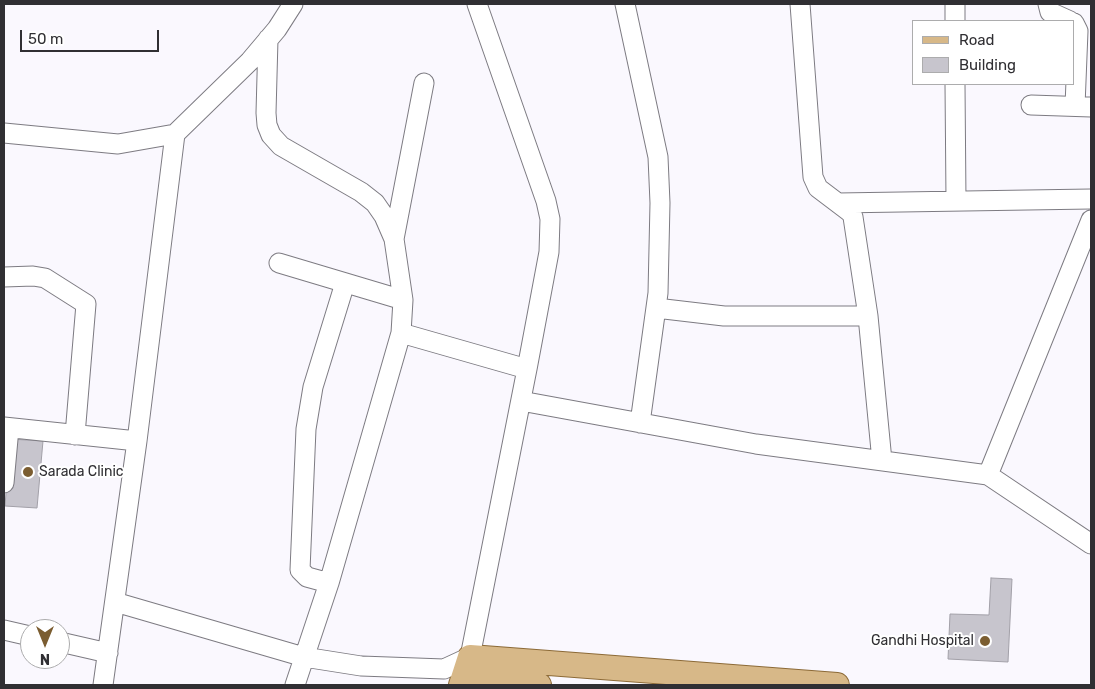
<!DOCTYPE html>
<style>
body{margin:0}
#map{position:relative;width:1095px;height:689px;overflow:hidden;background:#faf8fe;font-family:Rubik,sans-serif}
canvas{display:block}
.frame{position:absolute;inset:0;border:5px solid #302f33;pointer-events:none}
.legend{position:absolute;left:912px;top:20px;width:162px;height:65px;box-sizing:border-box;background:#fff;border:1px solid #acacad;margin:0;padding:6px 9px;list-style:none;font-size:15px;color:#302f33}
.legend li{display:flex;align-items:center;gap:10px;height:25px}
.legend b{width:25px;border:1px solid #acacad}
.north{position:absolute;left:20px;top:619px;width:50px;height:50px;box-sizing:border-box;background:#fff;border:1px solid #acacad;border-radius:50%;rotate:180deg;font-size:14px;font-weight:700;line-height:20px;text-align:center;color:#302f33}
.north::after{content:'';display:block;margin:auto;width:18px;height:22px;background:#7b5d31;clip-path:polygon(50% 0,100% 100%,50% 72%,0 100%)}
.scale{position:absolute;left:20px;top:30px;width:139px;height:22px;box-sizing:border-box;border:2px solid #302f33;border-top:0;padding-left:6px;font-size:15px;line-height:18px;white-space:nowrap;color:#302f33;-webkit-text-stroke:4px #fff;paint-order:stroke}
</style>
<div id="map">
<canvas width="1095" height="689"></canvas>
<div class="frame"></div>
<ul class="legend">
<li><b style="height:6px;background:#d7b888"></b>Road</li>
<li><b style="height:14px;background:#c7c5cd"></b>Building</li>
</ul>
<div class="north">N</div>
<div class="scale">50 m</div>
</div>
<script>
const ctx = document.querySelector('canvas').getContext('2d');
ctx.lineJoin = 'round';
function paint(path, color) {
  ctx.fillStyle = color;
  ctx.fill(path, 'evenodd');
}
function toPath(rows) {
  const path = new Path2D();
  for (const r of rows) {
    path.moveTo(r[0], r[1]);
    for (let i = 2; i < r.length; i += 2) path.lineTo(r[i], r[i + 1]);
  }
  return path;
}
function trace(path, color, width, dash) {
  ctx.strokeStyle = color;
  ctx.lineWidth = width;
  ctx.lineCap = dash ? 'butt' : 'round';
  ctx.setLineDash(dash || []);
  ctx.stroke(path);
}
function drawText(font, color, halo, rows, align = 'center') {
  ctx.font = font + ' Rubik,sans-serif';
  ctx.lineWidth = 4;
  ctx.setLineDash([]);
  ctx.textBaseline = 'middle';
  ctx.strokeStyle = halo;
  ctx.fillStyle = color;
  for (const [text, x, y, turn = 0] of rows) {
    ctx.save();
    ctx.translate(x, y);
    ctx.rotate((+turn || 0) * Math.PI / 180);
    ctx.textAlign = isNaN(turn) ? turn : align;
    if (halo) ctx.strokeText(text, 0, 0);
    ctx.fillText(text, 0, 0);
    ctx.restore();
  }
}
const building = toPath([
 [10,439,43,441,37,508,5,506,10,439],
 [991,578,1012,579,1008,662,948,659,950,614,989,615,991,578]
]);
paint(building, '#c7c5cd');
trace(building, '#a2a0a8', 1);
const minor = toPath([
 [477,4,546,201,550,219,549,252,527,369],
 [625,4,658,157,660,203,658,293,640,423],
 [800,4,813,177,818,188,851,213,853,217,868,316,882,461],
 [955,4,955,21],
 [1048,4,1050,12,1070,21],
 [1074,23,1078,31,1075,106],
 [268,39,266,113,267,125,271,135,281,146,361,192,375,203,384,216,394,239,403,300,401,333,329,583,295,685],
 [955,84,956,201],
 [1031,105,1091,107],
 [4,133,118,144,175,134,250,61,277,29,293,4],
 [838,203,1091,199],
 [394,239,424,83],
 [279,263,403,300],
 [4,277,33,276,45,278,86,304,75,435],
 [656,308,724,316,868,316],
 [521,401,756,444,988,475,1091,544],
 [4,427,137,441,175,134],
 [988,475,1091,220],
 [4,483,9,428],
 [329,583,307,577,300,570,306,429,313,387,345,283],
 [115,602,304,657,361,666,444,669,470,657,527,369,401,333],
 [4,630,30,636],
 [60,642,108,653],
 [103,685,137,441]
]);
const major = toPath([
 [463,680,539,685],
 [461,685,470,657,837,685]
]);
trace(minor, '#7d7b82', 21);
trace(major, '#8c6a37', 26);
trace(minor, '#fff', 19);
trace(major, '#d7b888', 24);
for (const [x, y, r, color] of [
 [28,472,6,"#7b5d31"],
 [985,641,6,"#7b5d31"]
]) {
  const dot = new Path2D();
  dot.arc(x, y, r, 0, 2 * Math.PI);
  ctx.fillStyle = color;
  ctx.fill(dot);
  trace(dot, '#fff', 2);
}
drawText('14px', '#302f33', '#fff', [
 ["Sarada Clinic",39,472],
 ["Gandhi Hospital",974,641,"right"]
], 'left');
</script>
